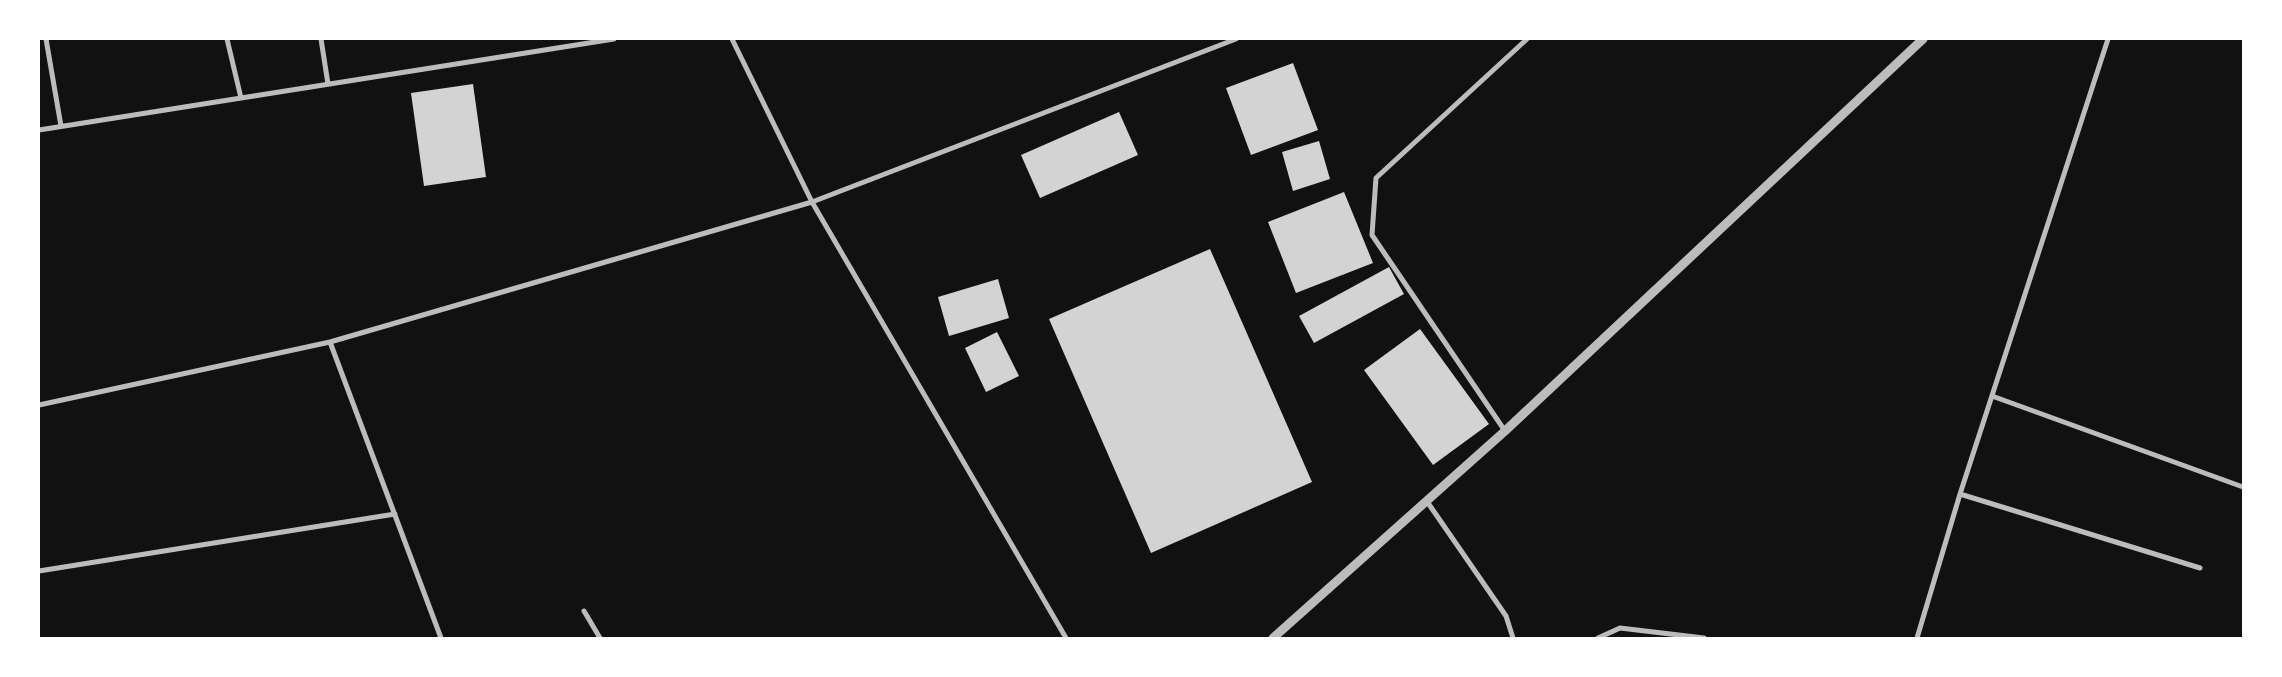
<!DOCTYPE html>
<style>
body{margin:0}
#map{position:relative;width:2282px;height:677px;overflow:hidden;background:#111;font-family:"Public Sans",sans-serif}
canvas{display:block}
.frame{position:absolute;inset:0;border:40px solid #fff;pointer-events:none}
</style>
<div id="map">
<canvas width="2282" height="677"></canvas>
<div class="frame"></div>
</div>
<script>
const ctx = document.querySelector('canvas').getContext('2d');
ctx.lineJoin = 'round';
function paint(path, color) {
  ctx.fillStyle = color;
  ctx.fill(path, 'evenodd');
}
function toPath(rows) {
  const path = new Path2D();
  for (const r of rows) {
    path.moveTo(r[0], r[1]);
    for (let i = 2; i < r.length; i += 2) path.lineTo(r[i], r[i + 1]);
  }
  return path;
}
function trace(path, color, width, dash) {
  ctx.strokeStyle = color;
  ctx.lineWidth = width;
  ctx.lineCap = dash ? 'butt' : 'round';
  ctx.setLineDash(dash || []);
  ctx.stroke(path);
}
paint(toPath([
 [1293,63,1318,130,1251,155,1226,88],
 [473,84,486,177,424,186,411,93],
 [1119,112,1138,155,1040,198,1021,155],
 [1319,141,1330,179,1293,191,1282,152],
 [1344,192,1373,263,1296,293,1268,222],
 [1210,249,1312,482,1151,553,1049,319],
 [1389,267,1404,294,1314,343,1299,316],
 [998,279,1009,318,949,336,938,297],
 [1420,329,1489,424,1433,465,1364,370],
 [997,332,1019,376,986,392,965,348]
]), '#d3d3d3');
trace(toPath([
 [46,39,61,126],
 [227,39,241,98],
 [321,39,328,84],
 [732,39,812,202,1066,638],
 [39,130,614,39],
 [330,342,441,638],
 [1992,396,2243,487],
 [39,405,330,342,812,202,1236,39],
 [1505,431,1372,235,1376,178,1527,39],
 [1960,494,2200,568],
 [1426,500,1506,616,1513,638],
 [39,571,395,514],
 [584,611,600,638],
 [1598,638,1620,628,1704,638],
 [1917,638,1960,494,2108,39]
]), '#bcbcbc', 5);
trace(toPath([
 [1273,638,1505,431,1923,39]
]), '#bcbcbc', 9);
</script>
